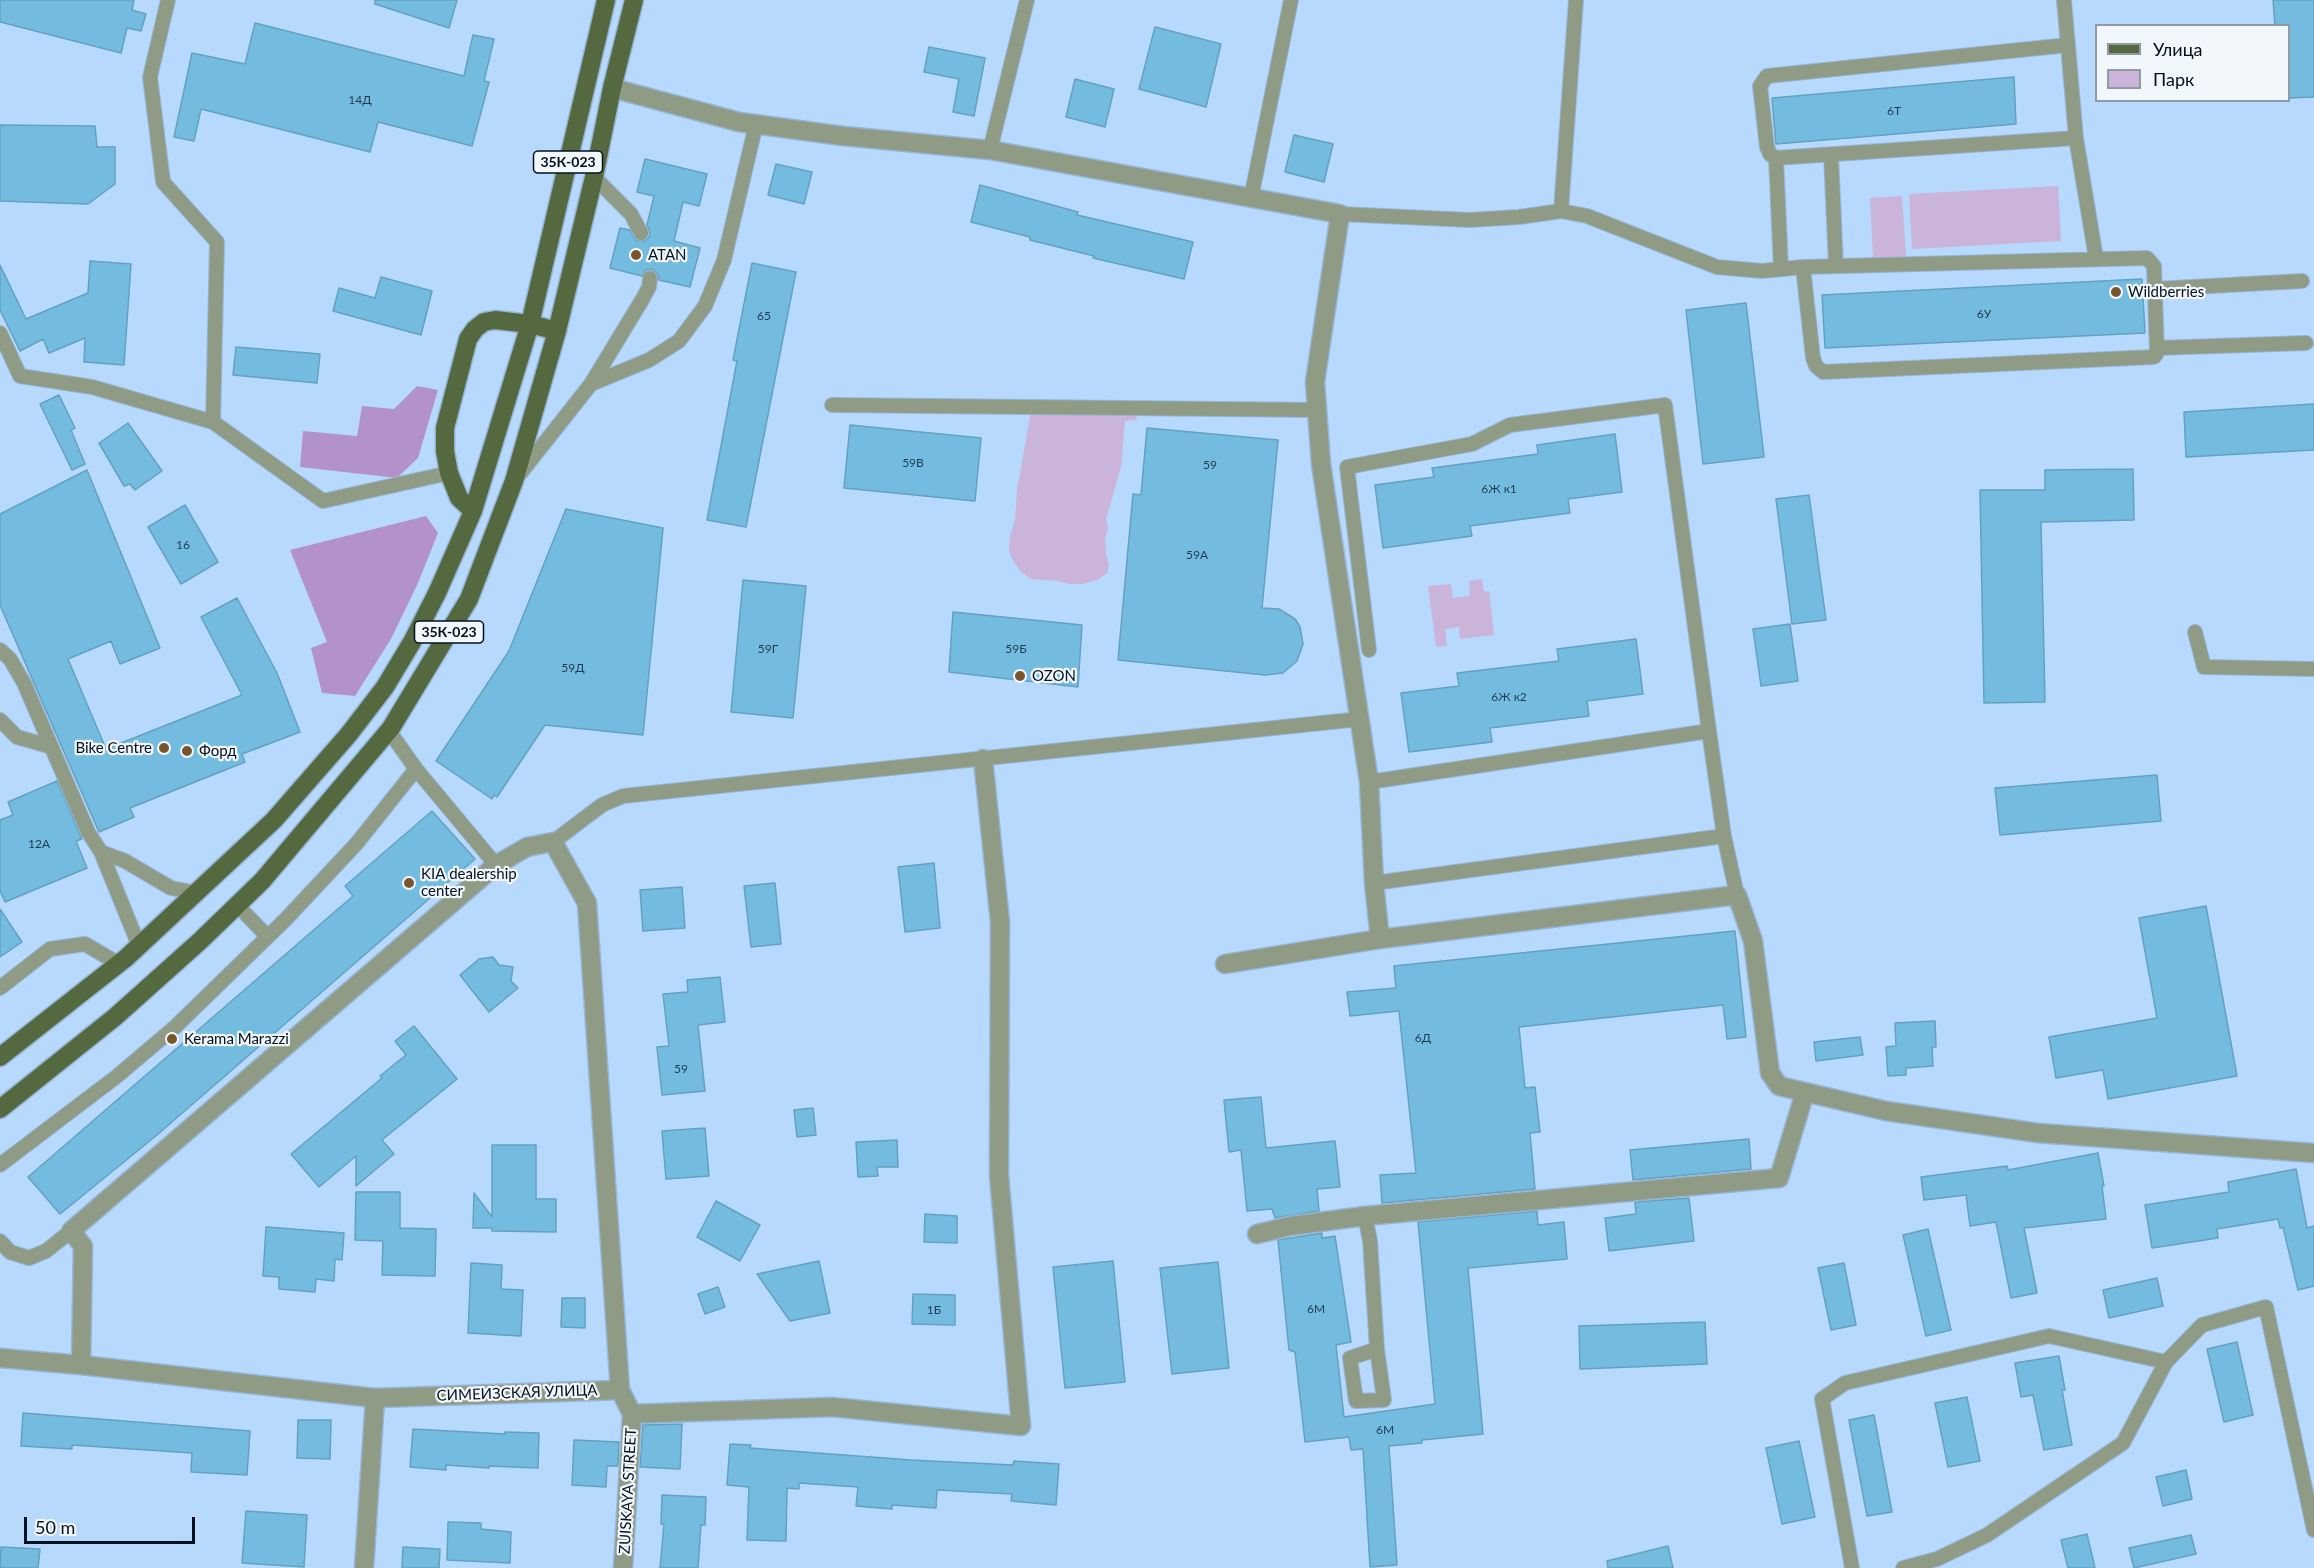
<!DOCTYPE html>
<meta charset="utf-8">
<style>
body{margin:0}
#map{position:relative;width:2314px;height:1568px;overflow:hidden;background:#b7d9fd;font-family:Lato,sans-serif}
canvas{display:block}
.legend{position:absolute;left:2095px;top:24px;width:195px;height:78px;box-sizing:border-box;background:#f2f7fb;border:2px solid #929ba3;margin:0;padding:8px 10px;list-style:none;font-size:18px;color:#03101f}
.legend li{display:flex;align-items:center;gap:12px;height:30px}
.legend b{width:30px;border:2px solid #929ba3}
.scale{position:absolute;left:24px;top:1517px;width:171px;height:27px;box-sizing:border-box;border:3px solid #03101f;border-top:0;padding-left:8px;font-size:18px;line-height:21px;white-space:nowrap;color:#03101f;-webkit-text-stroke:4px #f2f7fb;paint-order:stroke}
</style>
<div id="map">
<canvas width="2314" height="1568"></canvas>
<ul class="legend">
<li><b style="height:8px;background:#556941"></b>Улица</li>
<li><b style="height:16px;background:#cab4da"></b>Парк</li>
</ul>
<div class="scale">50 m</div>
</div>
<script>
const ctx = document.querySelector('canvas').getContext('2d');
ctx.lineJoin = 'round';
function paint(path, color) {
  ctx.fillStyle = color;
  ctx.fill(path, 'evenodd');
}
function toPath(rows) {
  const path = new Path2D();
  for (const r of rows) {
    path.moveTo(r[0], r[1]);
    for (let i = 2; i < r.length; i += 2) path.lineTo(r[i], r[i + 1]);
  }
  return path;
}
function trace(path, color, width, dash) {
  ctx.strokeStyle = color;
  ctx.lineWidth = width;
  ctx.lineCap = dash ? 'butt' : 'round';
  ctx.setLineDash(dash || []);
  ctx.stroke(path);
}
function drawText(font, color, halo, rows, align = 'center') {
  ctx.font = font + ' Lato,sans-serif';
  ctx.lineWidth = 4.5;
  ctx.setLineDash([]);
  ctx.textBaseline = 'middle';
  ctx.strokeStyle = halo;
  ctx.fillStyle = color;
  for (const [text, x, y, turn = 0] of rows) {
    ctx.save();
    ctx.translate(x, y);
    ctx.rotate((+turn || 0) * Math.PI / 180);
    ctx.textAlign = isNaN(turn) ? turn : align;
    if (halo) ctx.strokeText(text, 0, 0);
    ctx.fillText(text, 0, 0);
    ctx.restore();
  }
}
paint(toPath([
 [2058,186,2061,241,1912,249,1909,194],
 [1902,196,1906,256,1873,258,1870,198],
 [1031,411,1136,414,1137,420,1125,421,1121,467,1106,519,1108,527,1105,540,1106,554,1109,565,1107,573,1097,580,1082,584,1070,584,1058,581,1031,579,1021,572,1012,559,1009,550,1010,536,1015,520,1017,490],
 [1482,579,1484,592,1489,591,1494,635,1460,639,1459,627,1445,629,1447,646,1436,647,1428,586,1451,584,1453,598,1470,596,1469,581]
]), '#cab4da');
paint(toPath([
 [417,386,438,390,418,458,397,478,300,467,303,431,357,436,362,406,394,409],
 [426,516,438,533,418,583,391,639,355,696,322,693,311,648,327,642,290,550]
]), '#b392cb');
const building = toPath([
 [0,0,134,0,132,10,146,14,141,31,127,28,121,53,0,22,0,0],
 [375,0,457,0,449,28,375,4,375,0],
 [2273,0,2314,0,2314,97,2289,98,2289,26,2275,26,2273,0],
 [255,23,464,76,473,35,494,39,484,81,489,82,472,146,378,122,370,152,201,109,194,141,174,137,192,53,245,64,255,23],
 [1155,27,1221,44,1206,107,1139,89,1155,27],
 [929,47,985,58,974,116,953,112,959,79,924,72,929,47],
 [2014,77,2016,124,1776,144,1772,98,2014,77],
 [1075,79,1114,89,1105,127,1066,117,1075,79],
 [0,125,95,126,97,147,115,147,115,184,88,204,0,201,0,125],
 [1294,135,1333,144,1324,182,1285,172,1294,135],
 [645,159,707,174,699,206,683,202,674,241,700,248,690,287,659,280,658,274,652,269,646,270,642,276,610,268,620,228,630,230,637,241,645,241,649,237,650,233,647,225,654,196,637,192,645,159],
 [776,164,812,172,804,204,768,195,776,164],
 [980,185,1078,212,1077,215,1193,242,1184,279,1093,258,1094,256,1030,240,1030,237,971,222,980,185],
 [90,261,131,264,124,365,84,362,85,338,49,353,43,339,20,351,0,310,0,265,26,319,88,293,90,261],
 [752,263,796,272,746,527,707,520,737,361,733,360,752,263],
 [381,277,432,291,421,335,333,311,339,288,375,298,381,277],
 [2142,279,2145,333,1825,348,1822,295,2142,279],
 [1746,303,1764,457,1703,464,1686,310,1746,303],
 [236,347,320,354,317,383,233,375,236,347],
 [59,395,75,428,71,430,85,464,72,470,40,404,59,395],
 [2314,404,2314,450,2186,457,2184,412,2314,404],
 [128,423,162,471,135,490,130,484,124,486,99,443,128,423],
 [850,425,981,438,975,501,844,488,850,425],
 [1147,428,1278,440,1262,608,1279,609,1295,619,1300,627,1303,644,1297,661,1283,673,1265,675,1118,660,1133,494,1141,495,1147,428],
 [1615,434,1622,492,1568,499,1570,513,1470,526,1472,536,1383,548,1375,485,1434,477,1432,468,1538,454,1537,445,1615,434],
 [2133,469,2134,520,2041,522,2045,702,1984,703,1980,490,2045,490,2045,470,2133,469],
 [87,470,160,648,120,664,111,641,68,659,106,749,242,695,201,617,237,598,277,673,300,732,242,754,245,762,130,808,134,817,99,832,0,605,0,514,87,470],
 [1809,495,1826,620,1792,624,1776,499,1809,495],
 [185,505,218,562,181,584,148,527,185,505],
 [566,509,663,528,643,735,545,725,497,797,494,795,492,799,436,761,509,651,566,509],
 [743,580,806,586,793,718,731,712,743,580],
 [953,612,1082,625,1078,687,949,672,953,612],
 [1790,624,1798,681,1761,686,1753,629,1790,624],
 [1636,639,1643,694,1587,701,1589,716,1490,728,1492,742,1409,752,1401,693,1459,686,1457,673,1559,661,1557,649,1636,639],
 [2157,775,2161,821,2000,835,1995,788,2157,775],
 [57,781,82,839,76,841,87,868,5,902,0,891,0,820,13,815,8,802,57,781],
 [432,811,475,859,157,1135,60,1214,28,1177,353,896,345,886,432,811],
 [934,863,940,928,905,932,898,867,934,863],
 [775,883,781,944,751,947,744,886,775,883],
 [682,887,685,928,643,931,640,890,682,887],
 [2206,906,2237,1076,2108,1099,2103,1070,2056,1078,2049,1037,2157,1018,2139,918,2206,906],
 [0,909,22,942,0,957,0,909],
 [1735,931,1746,1037,1727,1039,1723,1005,1519,1027,1525,1088,1535,1087,1540,1132,1530,1133,1535,1189,1382,1203,1380,1175,1416,1173,1399,1011,1350,1016,1347,992,1396,988,1394,966,1735,931],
 [493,957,499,965,513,967,511,981,518,988,489,1012,460,975,479,959,493,957],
 [720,977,725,1022,698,1025,705,1091,662,1095,657,1047,669,1046,663,994,688,992,687,980,720,977],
 [1935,1021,1936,1047,1932,1047,1933,1066,1906,1068,1906,1075,1888,1076,1886,1047,1896,1046,1895,1023,1935,1021],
 [414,1026,457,1079,382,1140,394,1154,356,1186,356,1156,319,1187,291,1154,382,1078,380,1076,406,1055,395,1041,414,1026],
 [1860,1037,1863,1055,1816,1061,1814,1042,1860,1037],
 [1261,1097,1266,1148,1335,1141,1340,1187,1317,1189,1319,1211,1275,1218,1272,1209,1247,1211,1241,1150,1229,1152,1224,1100,1261,1097],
 [813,1108,816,1135,797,1137,794,1110,813,1108],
 [705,1128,709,1176,666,1179,662,1131,705,1128],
 [1749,1139,1751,1169,1633,1180,1630,1150,1749,1139],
 [897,1140,898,1167,877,1167,878,1176,858,1177,856,1142,897,1140],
 [492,1145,536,1145,536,1199,556,1199,556,1232,492,1231,492,1228,473,1228,474,1193,492,1217,492,1145],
 [2098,1153,2104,1186,2102,1186,2106,1219,2024,1228,2037,1293,2011,1298,1996,1222,1970,1226,1966,1195,1924,1200,1921,1177,2007,1166,2008,1170,2098,1153],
 [2296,1169,2307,1228,2314,1226,2314,1286,2298,1290,2283,1227,2280,1228,2278,1219,2217,1229,2218,1238,2152,1248,2145,1205,2229,1192,2228,1182,2296,1169],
 [356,1192,400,1192,400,1228,436,1229,435,1276,382,1275,383,1241,355,1240,356,1192],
 [1689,1198,1694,1241,1609,1251,1605,1218,1636,1214,1635,1202,1689,1198],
 [716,1201,760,1225,740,1261,697,1237,716,1201],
 [1537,1211,1538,1225,1564,1222,1567,1259,1468,1268,1483,1434,1422,1440,1422,1443,1389,1446,1397,1565,1370,1567,1363,1449,1351,1450,1349,1437,1305,1442,1295,1352,1289,1350,1278,1240,1322,1233,1322,1238,1335,1236,1351,1342,1336,1345,1344,1417,1435,1404,1418,1222,1537,1211],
 [925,1214,957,1216,957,1243,924,1242,925,1214],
 [266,1227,344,1233,342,1260,335,1259,334,1281,316,1279,315,1292,279,1289,279,1277,263,1276,266,1227],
 [1928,1229,1951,1330,1926,1336,1903,1235,1928,1229],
 [819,1261,830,1313,790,1321,757,1274,819,1261],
 [1113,1261,1125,1382,1065,1388,1053,1267,1113,1261],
 [1218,1262,1229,1368,1172,1374,1160,1268,1218,1262],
 [471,1263,502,1265,501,1289,523,1290,521,1336,468,1333,471,1263],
 [1844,1263,1856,1325,1831,1330,1818,1268,1844,1263],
 [2157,1278,2163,1306,2109,1318,2103,1290,2157,1278],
 [718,1287,725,1307,705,1314,698,1294,718,1287],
 [913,1294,955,1295,955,1325,912,1324,913,1294],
 [562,1298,585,1298,585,1328,561,1327,562,1298],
 [1705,1322,1707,1364,1580,1369,1579,1326,1705,1322],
 [2237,1342,2253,1415,2224,1422,2207,1349,2237,1342],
 [2059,1356,2065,1390,2062,1390,2072,1445,2044,1450,2033,1395,2021,1397,2015,1363,2059,1356],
 [1967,1397,1980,1461,1948,1467,1935,1403,1967,1397],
 [23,1413,250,1431,247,1475,191,1472,192,1453,72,1445,72,1449,21,1446,23,1413],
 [1874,1415,1892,1512,1867,1516,1849,1420,1874,1415],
 [298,1420,331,1420,330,1459,297,1458,298,1420],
 [682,1424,680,1469,640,1467,643,1425,682,1424],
 [413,1429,505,1434,505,1432,539,1433,538,1468,489,1466,489,1468,446,1465,446,1470,410,1467,413,1429],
 [574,1440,619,1442,618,1466,607,1466,606,1487,572,1485,574,1440],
 [1799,1441,1815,1517,1782,1524,1766,1448,1799,1441],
 [730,1444,751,1445,750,1448,911,1460,1013,1465,1014,1461,1059,1464,1056,1505,1011,1501,1012,1494,937,1490,936,1508,892,1505,892,1509,856,1506,858,1487,799,1483,799,1489,787,1488,786,1541,747,1540,749,1487,727,1485,730,1444],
 [2186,1470,2192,1499,2163,1506,2156,1477,2186,1470],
 [662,1495,706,1497,705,1525,701,1525,698,1568,660,1568,664,1524,661,1524,662,1495],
 [246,1511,307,1515,304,1567,242,1563,246,1511],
 [448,1522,481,1523,481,1529,511,1532,510,1563,447,1560,448,1522],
 [2087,1534,2095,1568,2068,1568,2061,1540,2087,1534],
 [2191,1535,2196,1554,2134,1568,2129,1548,2191,1535],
 [1668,1546,1673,1568,1608,1568,1607,1561,1668,1546],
 [1,1547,40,1549,38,1568,0,1568,1,1547],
 [403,1547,440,1549,439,1568,402,1568,403,1547]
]);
paint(building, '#73bce0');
trace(building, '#63a1bf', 1.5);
const lane = toPath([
 [168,0,150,77,163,182,217,242,213,422],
 [2064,0,2076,138,2096,258],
 [2068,45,1767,76,1760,86,1767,147,1770,154,1775,158,2076,138],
 [990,150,1027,0],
 [1831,155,1836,266],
 [1776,158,1781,269],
 [594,177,631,214,641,233],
 [1251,198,1291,0],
 [1561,211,1576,0],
 [1340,214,1470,220,1519,217,1561,211,1587,216,1717,267,1762,271,1803,267,2147,258,2154,266,2157,353,2154,357,1823,372,1816,366,1813,358,1803,267],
 [2155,289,2302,281],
 [0,333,20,376,92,387,213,422,323,501,449,473],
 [2157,348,2306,343],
 [591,384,649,360,679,341,705,306,724,260,756,124],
 [832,405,1317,410],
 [519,475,591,384,642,300,649,287,650,278],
 [2195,632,2204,667,2314,669],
 [0,650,10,659,24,683,88,832,101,852,139,946],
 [1369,650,1347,467,1472,444,1510,425,1665,405,1709,731,1724,836,1737,895],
 [0,720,17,737,52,747],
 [389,731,416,769,496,865],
 [1369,782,1709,731],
 [553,842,602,805,623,796,1360,719],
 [101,852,125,861,171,888,197,893],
 [1374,883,1724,836],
 [237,905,267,936],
 [0,988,50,949,85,944,119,964],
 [0,1165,116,1077,175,1027,286,919,357,843,416,769],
 [1365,1216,1370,1241,1377,1349,1350,1358,1356,1401,1384,1400,1377,1349],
 [0,1241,10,1252,29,1258,46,1251,71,1231],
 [1852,1568,1822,1399,1845,1383,2049,1336,2166,1362,2202,1325,2266,1307,2314,1530],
 [1903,1568,1937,1559,1987,1535,2123,1443,2166,1362]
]);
const street = toPath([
 [612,88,739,122,843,136,990,150,1340,214,1315,382,1321,464,1369,782,1374,883,1380,939,1737,895,1753,941,1770,1073,1779,1086,1886,1111,2038,1133,2314,1153],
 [1225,964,1380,939],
 [1257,1234,1290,1226,1365,1216,1779,1178,1805,1092],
 [0,1358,81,1365,375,1398,620,1390,632,1414,832,1407,1021,1426,999,1175,1000,922,983,759],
 [81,1365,83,1246,71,1231,496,865,527,847,553,842,587,903,620,1390],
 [364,1568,375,1398],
 [623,1568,632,1414]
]);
const primary = toPath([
 [473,511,459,498,449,473,445,451,445,428,468,339,475,329,484,322,495,320,530,324,557,331],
 [0,1057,126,958,274,820,349,734,385,687,412,642,437,593,473,511,530,324,606,0],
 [0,1109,115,1017,200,941,262,881,391,728,469,599,514,481,557,331,594,177,612,88,634,0]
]);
trace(lane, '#97b5d5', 16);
trace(street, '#97b5d5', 21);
trace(primary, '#97b5d5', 21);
trace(lane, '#8f9b84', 14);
trace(street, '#8f9b84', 18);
trace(primary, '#556941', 18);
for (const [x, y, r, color] of [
 [636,255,6,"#77562d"],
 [2116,292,6,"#77562d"],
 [1020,676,6,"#77562d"],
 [164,748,6,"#77562d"],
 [187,751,6,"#77562d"],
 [409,883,6,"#77562d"],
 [172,1039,6,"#77562d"]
]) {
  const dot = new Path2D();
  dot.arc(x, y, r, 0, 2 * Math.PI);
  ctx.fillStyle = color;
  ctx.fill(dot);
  trace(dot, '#f2f7fb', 2);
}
drawText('12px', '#1f3b4f', null, [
 ["14Д",360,100],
 ["6Т",1894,111],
 ["6У",1984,314],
 ["65",764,316],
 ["59В",913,463],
 ["59",1210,465],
 ["6Ж к1",1499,489],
 ["16",183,545],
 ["59А",1197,555],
 ["59Г",768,649],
 ["59Б",1016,649],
 ["59Д",573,668],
 ["6Ж к2",1509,697],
 ["12А",39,844],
 ["6Д",1423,1038],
 ["59",681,1069],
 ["6М",1316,1309],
 ["1Б",934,1310],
 ["6М",1385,1430]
]);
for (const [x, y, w] of [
 [568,162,69],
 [449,632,69]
]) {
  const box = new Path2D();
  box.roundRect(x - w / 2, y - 11, w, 22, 4.5);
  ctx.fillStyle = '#f2f7fb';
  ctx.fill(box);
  trace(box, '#03101f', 1.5);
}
drawText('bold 14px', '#03101f', null, [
 ["35К-023",568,162],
 ["35К-023",449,632]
]);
drawText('15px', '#03101f', '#f2f7fb', [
 ["ATAN",648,255],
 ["Wildberries",2128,292],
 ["OZON",1032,676],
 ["Bike Centre",152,748,"right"],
 ["Форд",199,751],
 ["KIA dealership",421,874],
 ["center",421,891],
 ["Kerama Marazzi",184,1039]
], 'left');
drawText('15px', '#03101f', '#f2f7fb', [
 ["СИМЕИЗСКАЯ УЛИЦА",517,1393,-2],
 ["ZUISKAYA STREET",628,1491,-87]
]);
</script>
